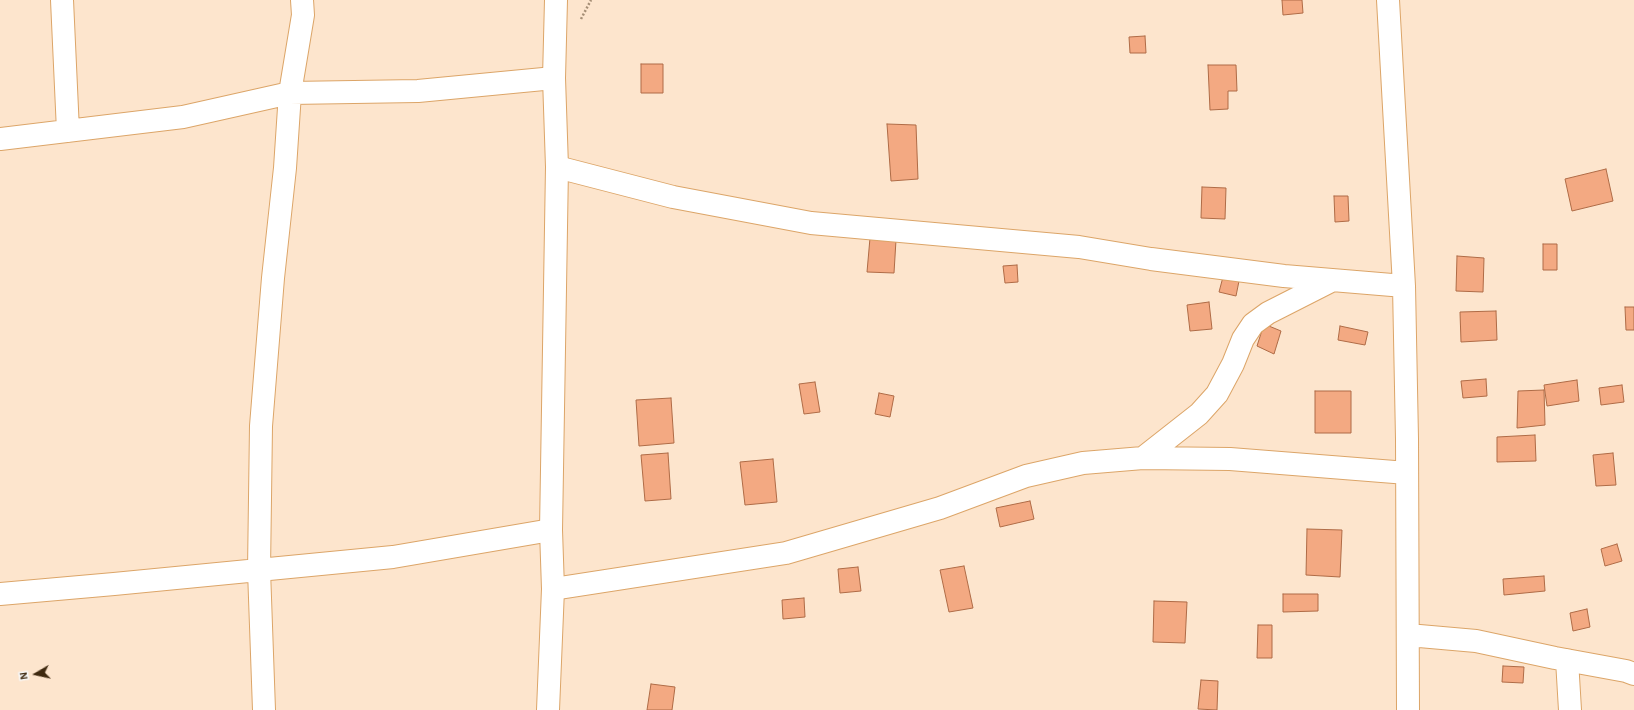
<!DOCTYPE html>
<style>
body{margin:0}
#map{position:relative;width:1634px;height:710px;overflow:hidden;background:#fde5cd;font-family:"Alegreya Sans",sans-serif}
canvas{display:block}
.north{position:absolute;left:16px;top:654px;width:40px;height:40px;-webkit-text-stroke:3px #f7f7f7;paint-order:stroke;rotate:261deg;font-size:11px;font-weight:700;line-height:16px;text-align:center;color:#3f290f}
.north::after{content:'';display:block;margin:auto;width:14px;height:18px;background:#3f290f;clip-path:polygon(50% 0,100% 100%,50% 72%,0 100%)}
</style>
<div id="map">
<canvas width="1634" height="710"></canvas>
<div class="north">N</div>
</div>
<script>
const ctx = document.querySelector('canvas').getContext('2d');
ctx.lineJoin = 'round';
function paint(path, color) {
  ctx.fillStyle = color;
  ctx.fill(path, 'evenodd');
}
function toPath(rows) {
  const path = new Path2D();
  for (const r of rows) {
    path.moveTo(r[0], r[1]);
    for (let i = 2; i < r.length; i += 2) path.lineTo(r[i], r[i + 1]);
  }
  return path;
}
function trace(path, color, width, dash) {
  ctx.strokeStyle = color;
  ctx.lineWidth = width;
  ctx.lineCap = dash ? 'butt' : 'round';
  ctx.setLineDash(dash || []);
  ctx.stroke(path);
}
const building = toPath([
 [1282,0,1302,0,1303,13,1283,15,1282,0],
 [1145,36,1146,53,1130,53,1129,37,1145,36],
 [641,64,663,64,663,93,641,93,641,64],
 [1208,65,1236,65,1237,91,1228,91,1228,109,1210,110,1208,65],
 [887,124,916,125,918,179,891,181,887,124],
 [1606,169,1613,201,1572,211,1565,179,1606,169],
 [1202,187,1226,188,1225,219,1201,218,1202,187],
 [1334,196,1348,196,1349,221,1335,222,1334,196],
 [870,238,896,240,894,273,867,272,870,238],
 [1543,244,1557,244,1557,270,1543,270,1543,244],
 [1457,256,1484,258,1483,292,1456,291,1457,256],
 [1017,265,1018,282,1005,283,1003,266,1017,265],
 [1223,277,1239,281,1236,296,1219,292,1223,277],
 [1209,302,1212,329,1190,331,1187,305,1209,302],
 [1625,307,1634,307,1634,330,1626,330,1625,307],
 [1496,311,1497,340,1461,342,1460,312,1496,311],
 [1264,324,1281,331,1274,354,1257,346,1264,324],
 [1340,326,1368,332,1365,345,1338,340,1340,326],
 [1486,379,1487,396,1463,398,1461,381,1486,379],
 [1577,380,1579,401,1547,406,1544,385,1577,380],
 [815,382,820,412,804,414,799,384,815,382],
 [1622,385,1624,402,1601,405,1599,388,1622,385],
 [1544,390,1545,425,1517,428,1518,391,1544,390],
 [1315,391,1351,391,1351,433,1315,433,1315,391],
 [879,393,894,396,890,417,875,414,879,393],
 [671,398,674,443,639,446,636,400,671,398],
 [1535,435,1536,461,1497,462,1497,437,1535,435],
 [668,453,671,499,645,501,641,455,668,453],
 [1613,453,1616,485,1596,486,1593,455,1613,453],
 [773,459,777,502,745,505,740,462,773,459],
 [1030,501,1034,519,1000,527,996,508,1030,501],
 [1307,529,1342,530,1340,577,1306,575,1307,529],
 [1617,544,1622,561,1605,566,1601,549,1617,544],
 [964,566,973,608,949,612,940,570,964,566],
 [858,567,861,591,840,593,838,569,858,567],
 [1544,576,1545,591,1504,595,1503,579,1544,576],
 [1283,594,1318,594,1318,611,1283,612,1283,594],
 [804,598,805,617,783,619,782,600,804,598],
 [1154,601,1187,602,1185,643,1153,642,1154,601],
 [1587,609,1590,627,1573,631,1570,613,1587,609],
 [1258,625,1272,625,1272,658,1257,658,1258,625],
 [1503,666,1524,667,1523,683,1502,682,1503,666],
 [1201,680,1218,681,1217,710,1198,709,1201,680],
 [651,684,675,687,672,710,647,710,651,684]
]);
paint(building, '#f3a982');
trace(building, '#af6b46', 1);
const minor = toPath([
 [62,0,68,131],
 [1388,0,1404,286,1407,439,1408,710],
 [0,139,183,117,290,93,418,91,554,78],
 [557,167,673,197,811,223,1079,247,1151,259,1284,276,1404,286],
 [1143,458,1199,414,1217,394,1233,364,1243,339,1253,324,1268,313,1331,281],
 [553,589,786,553,940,508,1026,476,1083,463,1143,458,1230,459,1407,473],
 [0,594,114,584,393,557,551,530],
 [1408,635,1476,641,1555,658,1626,671,1634,674],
 [1567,660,1570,710],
 [264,710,259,570,261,426,273,278,285,168,290,93,303,15,302,0]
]);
const tertiary = toPath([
 [548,710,553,589,551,530,557,167,554,78,556,0]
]);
trace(minor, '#dca568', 24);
trace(tertiary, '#dca568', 24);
trace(toPath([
 [581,19,591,0]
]), '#a58e75', 2.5, [2, 2]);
trace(minor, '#fff', 22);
trace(tertiary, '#fff', 22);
</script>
